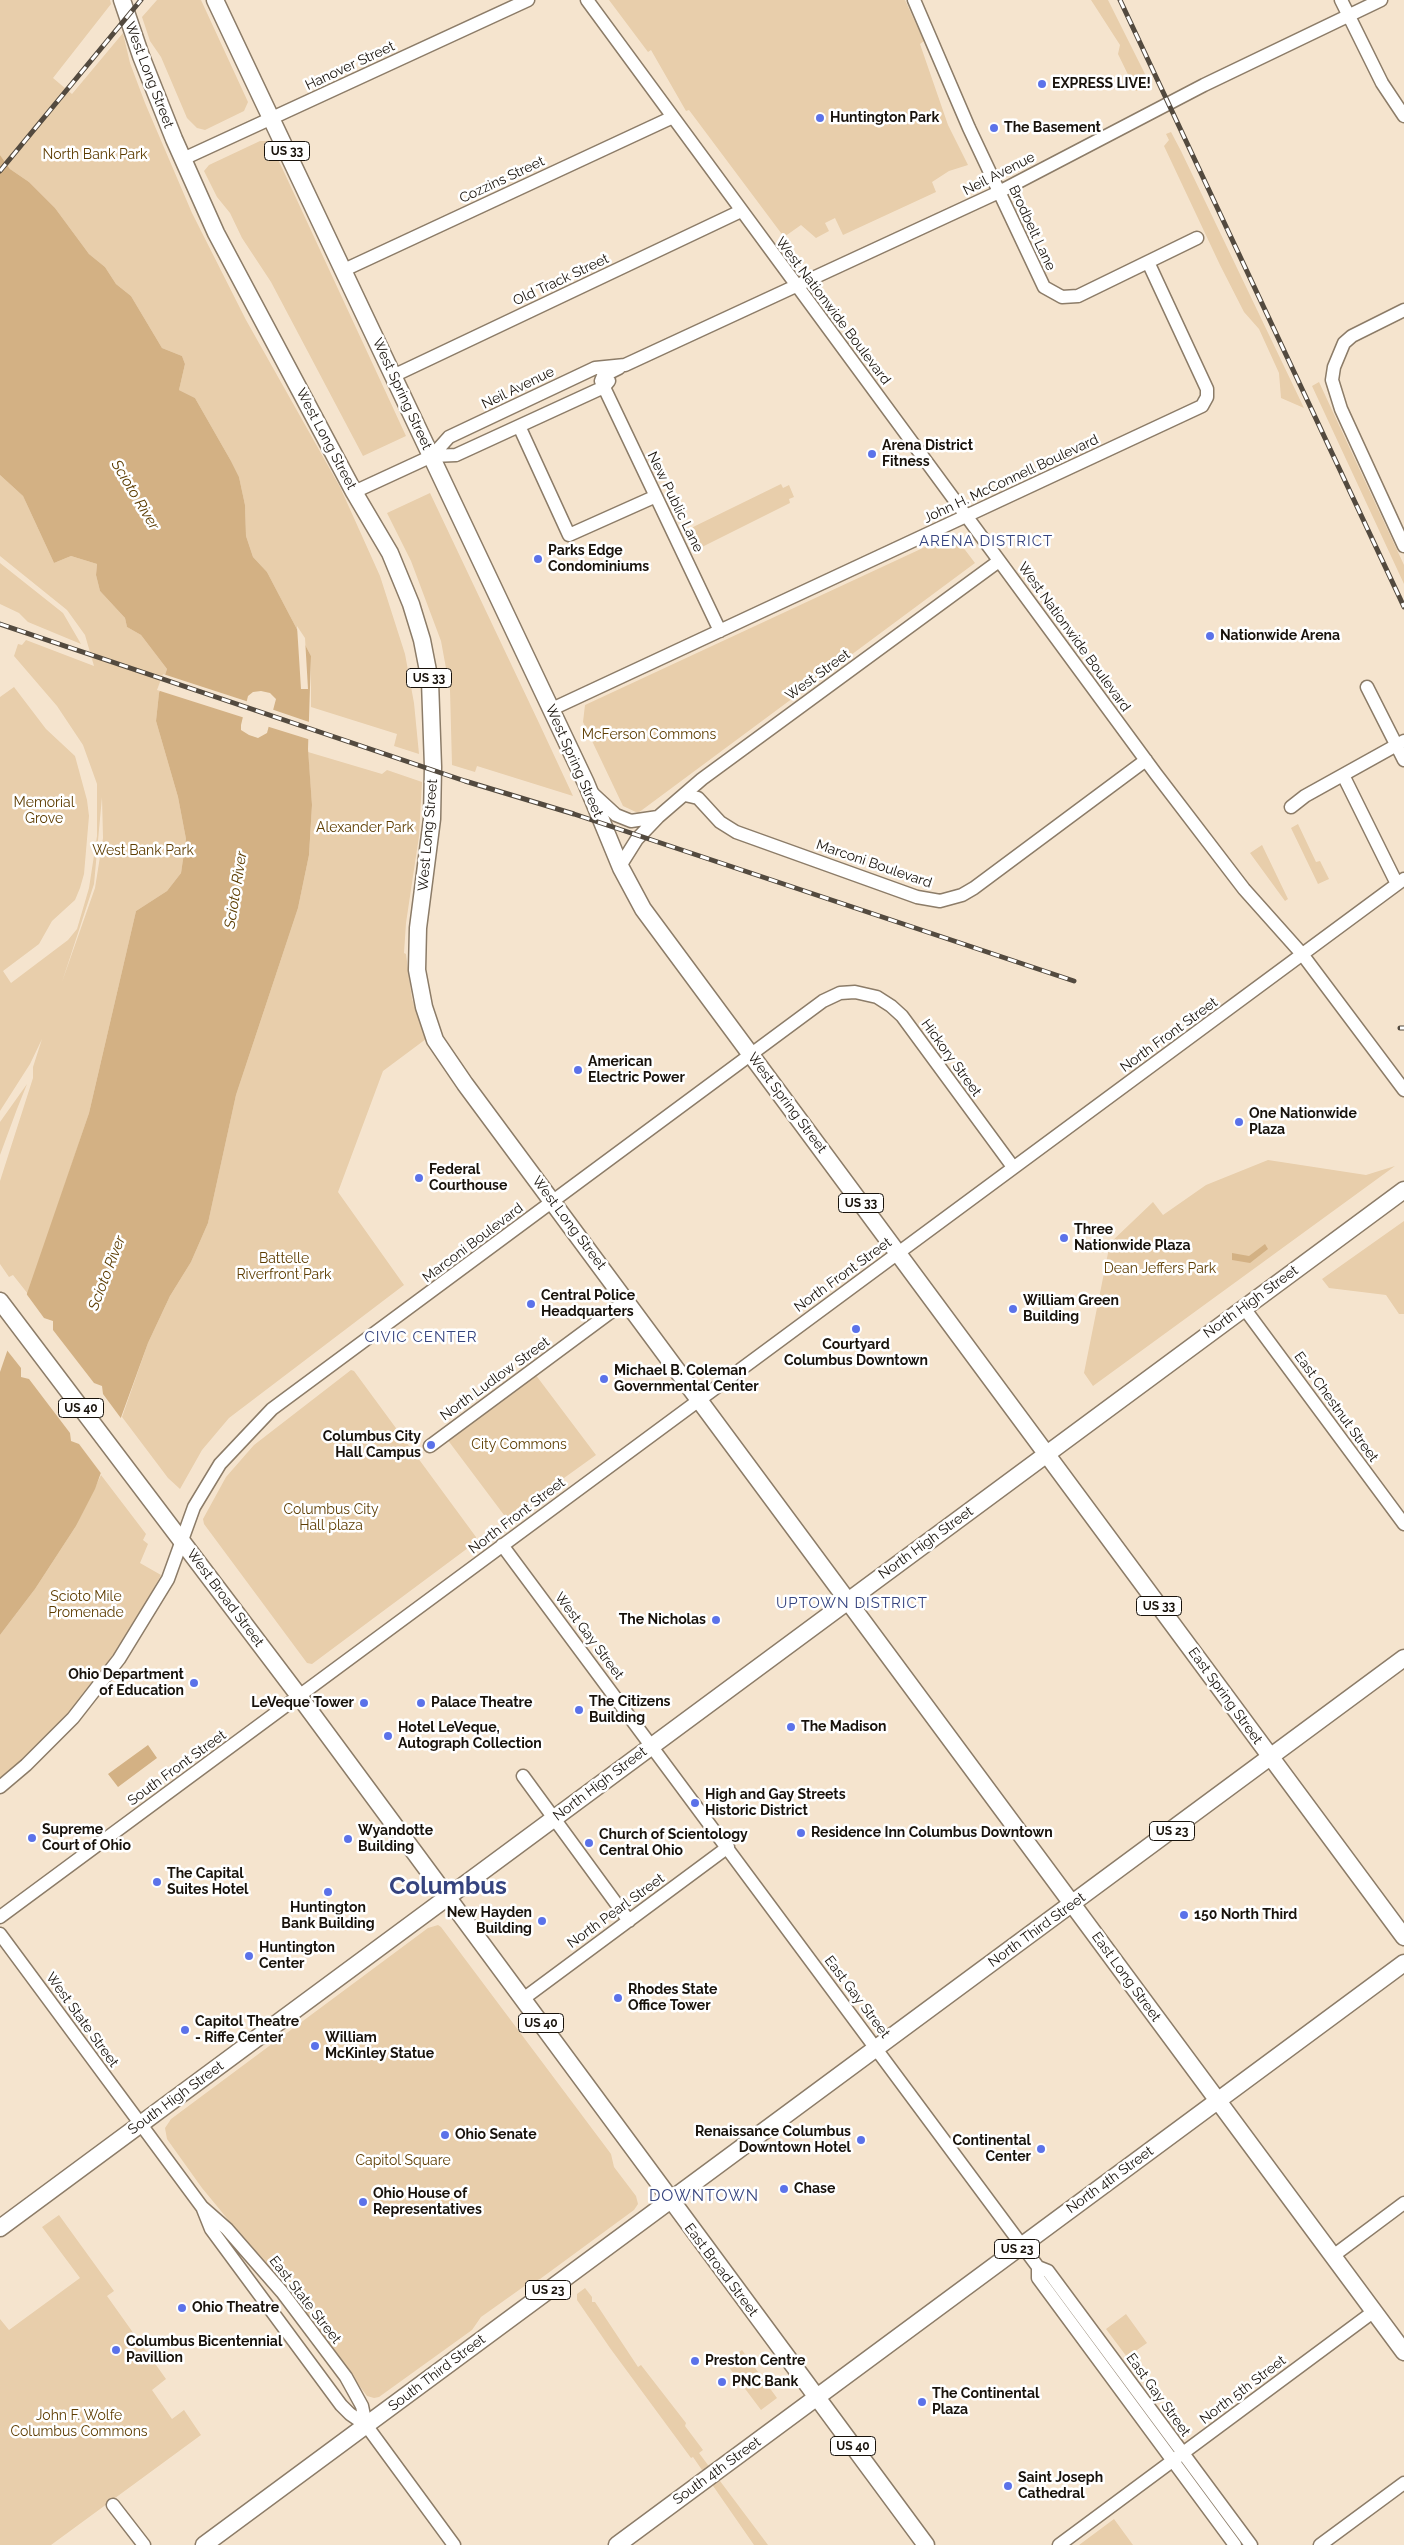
<!DOCTYPE html>
<style>
body{margin:0}
canvas{display:block;background:#f5e4ce}
</style>
<canvas width="1404" height="2545"></canvas>
<script>
const ctx = document.querySelector('canvas').getContext('2d');
ctx.lineJoin = 'round';
function paint(path, color) {
  ctx.fillStyle = color;
  ctx.fill(path, 'evenodd');
}
function toPath(rows) {
  const path = new Path2D();
  for (const r of rows) {
    path.moveTo(r[0], r[1]);
    for (let i = 2; i < r.length; i += 2) path.lineTo(r[i], r[i + 1]);
  }
  return path;
}
function trace(path, color, width, dash) {
  ctx.strokeStyle = color;
  ctx.lineWidth = width;
  ctx.lineCap = dash ? 'butt' : 'round';
  ctx.setLineDash(dash || []);
  ctx.stroke(path);
}
function drawText(font, color, halo, rows, align = 'center') {
  ctx.font = font + ' Raleway,sans-serif';
  ctx.lineWidth = 5;
  ctx.setLineDash([]);
  ctx.textBaseline = 'middle';
  ctx.strokeStyle = halo;
  ctx.fillStyle = color;
  for (const [text, x, y, turn = 0] of rows) {
    ctx.save();
    ctx.translate(x, y);
    ctx.rotate((+turn || 0) * Math.PI / 180);
    ctx.textAlign = isNaN(turn) ? turn : align;
    if (halo) ctx.strokeText(text, 0, 0);
    ctx.fillText(text, 0, 0);
    ctx.restore();
  }
}
paint(toPath([
 [0,0,110,0,111,4,53,78,72,94,123,33,130,63,145,103,192,213,246,320,340,487,380,576,405,654,414,703,419,754,394,746,397,734,311,707,311,656,267,572,253,557,246,536,245,505,239,477,231,461,195,398,179,390,185,364,182,356,162,348,131,296,116,284,105,267,89,254,55,208,29,182,10,169,0,155],
 [157,0,201,0,248,102,244,111,205,130,197,128,187,118,161,57,150,41,142,17],
 [609,0,905,0,924,41,920,44,948,125,968,165,949,171,932,182,936,192,843,235,835,218,825,223,829,231,816,238,801,225,784,237,689,110,686,111,651,50,648,52],
 [1091,0,1108,0,1150,84,1136,91,1118,54,1120,45],
 [1171,132,1181,151,1304,408,1281,398,1279,373,1259,329,1244,312,1220,265,1164,146,1169,140,1166,134],
 [260,141,269,141,284,172,406,436,363,456,271,282,242,238,230,213,217,197,204,171,209,165],
 [1319,382,1404,565,1404,584,1312,386],
 [0,475,23,496,54,563,71,556,97,564,96,575,100,591,125,618,127,627,141,635,167,669,159,693,156,721,178,797,186,839,181,873,167,891,136,911,89,1113,28,1294,13,1275,9,1277,0,1264,0,1181,33,1078,33,1067,42,1039,30,1064,0,1111,0,697,14,687,46,729,75,756,87,800,89,816,84,874,80,888,75,900,52,921,39,944,3,971,11,983,68,940,77,929,89,888,97,836,97,784,83,745,57,706,14,656,18,644,22,645,26,640,94,666,85,635,67,610,0,556],
 [102,797,103,838,95,888,62,982,94,884],
 [781,484,783,488,789,485,794,497,789,499,790,503,698,549,689,529],
 [430,493,539,723,573,796,477,766,475,772,452,765,450,690,441,641,411,561,387,513],
 [953,534,975,563,638,813,623,806,583,722,585,705],
 [0,563,63,613,81,644,28,622,19,613,0,604],
 [308,752,382,774,387,770,422,782,419,836,406,923,404,953,406,954,412,999,426,1039,383,1071,338,1192,404,1285,229,1418,202,1450,180,1489,168,1478,122,1417,148,1343,170,1296,191,1262,208,1223,236,1095,298,908,309,855,312,805],
 [1298,824,1316,862,1320,861,1329,879,1318,884,1291,828],
 [1262,845,1288,899,1285,901,1250,853],
 [27,1084,17,1109,0,1155,0,1122],
 [1268,1160,1366,1175,1395,1166,1093,1386,1084,1373,1110,1243,1153,1202,1163,1215,1206,1185],
 [1404,1221,1404,1314,1399,1314,1386,1295,1329,1288,1322,1279],
 [351,1370,354,1371,476,1537,476,1542,312,1664,307,1663,204,1524,203,1519,226,1477,254,1445],
 [532,1370,596,1455,507,1519,444,1435],
 [101,1475,146,1534,143,1540,148,1544,140,1563,161,1575,128,1636,79,1701,33,1751,0,1780,0,1635,35,1589,76,1526],
 [438,1925,441,1927,611,2154,614,2167,636,2196,638,2204,634,2210,540,2279,526,2285,481,2317,472,2330,379,2397,374,2398,367,2396,301,2308,202,2188,167,2139,165,2128,171,2119,428,1928],
 [59,2215,114,2291,107,2296,166,2379,152,2390,172,2419,184,2410,201,2435,51,2545,0,2545,0,2319,9,2330,80,2278,42,2227],
 [585,2288,592,2297,592,2302,595,2302,638,2367,641,2365,686,2423,685,2426,703,2450,699,2453,768,2545,754,2545,693,2457,691,2458,610,2348,577,2300,577,2294],
 [1126,2314,1147,2343,1127,2357,1106,2329],
 [742,2350,777,2398,761,2410,725,2362],
 [1114,2519,1133,2545,1079,2545]
]), '#e8ceab');
paint(toPath([
 [0,155,10,169,29,182,55,208,89,254,105,267,116,284,131,296,162,348,182,356,185,364,179,390,195,398,231,461,239,477,245,505,246,536,253,557,267,572,311,656,308,749,312,805,309,855,298,908,236,1095,208,1223,191,1262,170,1296,148,1343,95,1489,76,1526,35,1589,0,1635,0,1372,89,1113,136,911,167,891,181,873,186,839,178,797,156,721,159,693,167,669,141,635,127,627,125,618,100,591,96,575,97,564,71,556,54,563,23,496,0,475],
 [261,691,270,693,276,699,267,733,258,738,249,735,241,730,241,725,248,696,253,692],
 [1265,1244,1268,1249,1250,1263,1232,1260,1232,1253,1249,1256],
 [148,1745,157,1758,118,1787,108,1774]
]), '#d3b184');
paint(toPath([
 [297,626,305,638,308,689,301,689],
 [163,674,249,702,245,718,157,690],
 [271,709,312,723,311,740,266,726],
 [25,1292,44,1318,53,1321,53,1330,94,1383,102,1386,103,1394,123,1421,103,1476,79,1444,71,1441,70,1433,29,1379,21,1377,21,1368,6,1349]
]), '#f5e4ce');
const minor = toPath([
 [587,0,1156,774,1244,889,1302,954,1404,1090],
 [914,0,969,128,1044,287,1062,297,1078,296,1197,238],
 [1341,0,1382,83,1404,116],
 [183,159,528,0],
 [344,270,673,117],
 [1404,310,1352,336,1344,343,1334,367,1332,380,1341,409,1404,546],
 [619,368,603,376,601,381,720,631],
 [393,376,741,211],
 [519,426,569,535,654,497],
 [432,456,449,437,595,368,625,365,999,192,1204,85,1381,0],
 [354,492,432,456,456,455,604,387,609,381],
 [1367,687,1404,760],
 [552,709,1202,406,1207,397,1207,389,1148,262],
 [1343,775,1397,884],
 [591,792,616,815,631,821,658,817,702,779,999,561],
 [685,795,698,798,720,822,736,832,917,897,940,901,962,895,974,888,1146,760],
 [1291,807,1305,796,1404,741],
 [620,866,637,839,658,817],
 [1244,1308,1404,1524],
 [430,1446,627,1300],
 [502,1545,1038,2267,1048,2271,1251,2545],
 [523,1776,629,1921],
 [0,1787,26,1765,73,1718,119,1659,168,1579,194,1507,220,1464,272,1409,823,1001,840,993,855,992,877,997,891,1006,902,1016,1013,1167],
 [0,1917,1404,879],
 [0,1934,202,2207,227,2229,282,2292,346,2377,362,2406,366,2425,454,2545],
 [523,1999,728,1847],
 [203,2209,211,2229,341,2405,350,2414,366,2425],
 [1333,2256,1404,2203],
 [1038,2267,1038,2278,1235,2545],
 [113,2505,144,2545],
 [1059,2545,1373,2312],
 [1320,2545,1404,2483]
]);
const major = toPath([
 [122,0,141,56,174,139,216,233,354,492,390,553,411,604,422,640,430,681,433,767,432,819,418,928,417,970,424,1007,435,1040,465,1084,1404,2352],
 [215,0,586,783,621,868,643,909,1404,1937],
 [0,1301,299,1696,926,2545],
 [0,2228,1404,1190],
 [204,2545,1404,1658],
 [617,2545,1404,1963]
]);
trace(minor, '#8c7c68', 15);
trace(major, '#8c7c68', 19);
trace(minor, '#fff', 12);
trace(major, '#fff', 16);
const rail = toPath([
 [1120,0,1404,607],
 [0,171,141,0],
 [0,624,465,781,574,814,1074,981],
 [1400,1028,1404,1028]
]);
trace(rail, '#534a3f', 5);
trace(rail, '#fff', 3, [9]);
for (const [x, y, r, color] of [
 [1042,84,5,"#5b72e9"],
 [820,118,5,"#5b72e9"],
 [994,128,5,"#5b72e9"],
 [872,454,5,"#5b72e9"],
 [538,559,5,"#5b72e9"],
 [1210,636,5,"#5b72e9"],
 [578,1070,5,"#5b72e9"],
 [1239,1122,5,"#5b72e9"],
 [419,1178,5,"#5b72e9"],
 [1064,1238,5,"#5b72e9"],
 [531,1304,5,"#5b72e9"],
 [1013,1309,5,"#5b72e9"],
 [856,1329,5,"#5b72e9"],
 [604,1379,5,"#5b72e9"],
 [431,1445,5,"#5b72e9"],
 [716,1620,5,"#5b72e9"],
 [194,1683,5,"#5b72e9"],
 [364,1703,5,"#5b72e9"],
 [421,1703,5,"#5b72e9"],
 [579,1710,5,"#5b72e9"],
 [791,1727,5,"#5b72e9"],
 [388,1736,5,"#5b72e9"],
 [695,1803,5,"#5b72e9"],
 [801,1833,5,"#5b72e9"],
 [32,1838,5,"#5b72e9"],
 [348,1839,5,"#5b72e9"],
 [589,1843,5,"#5b72e9"],
 [157,1882,5,"#5b72e9"],
 [328,1892,5,"#5b72e9"],
 [1184,1915,5,"#5b72e9"],
 [542,1921,5,"#5b72e9"],
 [249,1956,5,"#5b72e9"],
 [618,1998,5,"#5b72e9"],
 [185,2030,5,"#5b72e9"],
 [315,2046,5,"#5b72e9"],
 [445,2135,5,"#5b72e9"],
 [861,2140,5,"#5b72e9"],
 [1041,2149,5,"#5b72e9"],
 [784,2189,5,"#5b72e9"],
 [363,2202,5,"#5b72e9"],
 [182,2308,5,"#5b72e9"],
 [116,2350,5,"#5b72e9"],
 [695,2361,5,"#5b72e9"],
 [722,2382,5,"#5b72e9"],
 [922,2402,5,"#5b72e9"],
 [1008,2486,5,"#5b72e9"]
]) {
  const dot = new Path2D();
  dot.arc(x, y, r, 0, 2 * Math.PI);
  ctx.fillStyle = color;
  ctx.fill(dot);
  trace(dot, '#fff', 2);
}
for (const [x, y, w] of [
 [287,151,45],
 [429,678,45],
 [861,1203,45],
 [81,1408,45],
 [1159,1606,45],
 [1172,1831,45],
 [541,2023,45],
 [1017,2249,45],
 [548,2290,45],
 [853,2446,45]
]) {
  const box = new Path2D();
  box.roundRect(x - w / 2, y - 9.5, w, 19, 4);
  ctx.fillStyle = '#fff';
  ctx.fill(box);
  trace(box, '#18120b', 1);
}
drawText('bold 12px', '#18120b', null, [
 ["US 33",287,151],
 ["US 33",429,678],
 ["US 33",861,1203],
 ["US 40",81,1408],
 ["US 33",1159,1606],
 ["US 23",1172,1831],
 ["US 40",541,2023],
 ["US 23",1017,2249],
 ["US 23",548,2290],
 ["US 40",853,2446]
]);
drawText('14px', '#18120b', '#fff', [
 ["Hanover Street",350,66,-25],
 ["West Long Street",149,75,69],
 ["Neil Avenue",999,174,-27],
 ["Cozzins Street",502,180,-25],
 ["Brodbelt Lane",1032,228,65],
 ["Old Track Street",561,280,-25],
 ["West Nationwide Boulevard",833,311,53],
 ["Neil Avenue",518,388,-26],
 ["West Spring Street",402,394,65],
 ["West Long Street",326,439,62],
 ["John H. McConnell Boulevard",1011,479,-25],
 ["New Public Lane",675,502,64],
 ["West Nationwide Boulevard",1074,637,54],
 ["West Street",818,675,-36],
 ["West Spring Street",574,761,66],
 ["West Long Street",428,835,-85],
 ["Marconi Boulevard",874,864,19],
 ["North Front Street",1169,1035,-36],
 ["Hickory Street",951,1058,54],
 ["West Spring Street",787,1103,53],
 ["West Long Street",569,1223,53],
 ["Marconi Boulevard",473,1243,-37],
 ["North Front Street",843,1275,-36],
 ["North High Street",1251,1302,-36],
 ["North Ludlow Street",495,1379,-36],
 ["East Chestnut Street",1336,1407,54],
 ["North Front Street",517,1516,-37],
 ["North High Street",926,1543,-36],
 ["West Broad Street",225,1598,53],
 ["West Gay Street",589,1636,53],
 ["East Spring Street",1225,1696,54],
 ["South Front Street",177,1768,-36],
 ["North High Street",600,1784,-37],
 ["North Pearl Street",616,1911,-36],
 ["North Third Street",1037,1930,-36],
 ["East Long Street",1126,1977,54],
 ["East Gay Street",857,1997,53],
 ["West State Street",82,2020,54],
 ["South High Street",176,2098,-36],
 ["North 4th Street",1110,2180,-36],
 ["East Broad Street",721,2270,53],
 ["East State Street",305,2300,52],
 ["South Third Street",437,2373,-37],
 ["North 5th Street",1243,2390,-37],
 ["East Gay Street",1158,2395,54],
 ["South 4th Street",717,2471,-36]
]);
drawText('bold 14px', '#18120b', '#fff', [
 ["EXPRESS LIVE!",1052,84],
 ["Huntington Park",830,118],
 ["The Basement",1004,128],
 ["Arena District",882,446],
 ["Fitness",882,462],
 ["Parks Edge",548,551],
 ["Condominiums",548,567],
 ["Nationwide Arena",1220,636],
 ["American",588,1062],
 ["Electric Power",588,1078],
 ["One Nationwide",1249,1114],
 ["Plaza",1249,1130],
 ["Federal",429,1170],
 ["Courthouse",429,1186],
 ["Three",1074,1230],
 ["Nationwide Plaza",1074,1246],
 ["Central Police",541,1296],
 ["Headquarters",541,1312],
 ["William Green",1023,1301],
 ["Building",1023,1317],
 ["Courtyard",856,1345,"center"],
 ["Columbus Downtown",856,1361,"center"],
 ["Michael B. Coleman",614,1371],
 ["Governmental Center",614,1387],
 ["Columbus City",421,1437,"right"],
 ["Hall Campus",421,1453,"right"],
 ["The Nicholas",706,1620,"right"],
 ["Ohio Department",184,1675,"right"],
 ["of Education",184,1691,"right"],
 ["The Citizens",589,1702],
 ["Building",589,1718],
 ["LeVeque Tower",354,1703,"right"],
 ["Palace Theatre",431,1703],
 ["The Madison",801,1727],
 ["Hotel LeVeque,",398,1728],
 ["Autograph Collection",398,1744],
 ["High and Gay Streets",705,1795],
 ["Historic District",705,1811],
 ["Supreme",42,1830],
 ["Court of Ohio",42,1846],
 ["Wyandotte",358,1831],
 ["Building",358,1847],
 ["Residence Inn Columbus Downtown",811,1833],
 ["Church of Scientology",599,1835],
 ["Central Ohio",599,1851],
 ["The Capital",167,1874],
 ["Suites Hotel",167,1890],
 ["Huntington",328,1908,"center"],
 ["Bank Building",328,1924,"center"],
 ["New Hayden",532,1913,"right"],
 ["Building",532,1929,"right"],
 ["150 North Third",1194,1915],
 ["Huntington",259,1948],
 ["Center",259,1964],
 ["Rhodes State",628,1990],
 ["Office Tower",628,2006],
 ["Capitol Theatre",195,2022],
 ["- Riffe Center",195,2038],
 ["William",325,2038],
 ["McKinley Statue",325,2054],
 ["Renaissance Columbus",851,2132,"right"],
 ["Downtown Hotel",851,2148,"right"],
 ["Ohio Senate",455,2135],
 ["Continental",1031,2141,"right"],
 ["Center",1031,2157,"right"],
 ["Chase",794,2189],
 ["Ohio House of",373,2194],
 ["Representatives",373,2210],
 ["Ohio Theatre",192,2308],
 ["Columbus Bicentennial",126,2342],
 ["Pavillion",126,2358],
 ["Preston Centre",705,2361],
 ["PNC Bank",732,2382],
 ["The Continental",932,2394],
 ["Plaza",932,2410],
 ["Saint Joseph",1018,2478],
 ["Cathedral",1018,2494]
], 'left');
drawText('14px', '#5e3d02', '#fff', [
 ["North Bank Park",95,155],
 ["McFerson Commons",649,735],
 ["Memorial",44,803],
 ["Grove",44,819],
 ["Alexander Park",365,828],
 ["West Bank Park",143,851],
 ["Battelle",284,1259],
 ["Riverfront Park",284,1275],
 ["Dean Jeffers Park",1160,1269],
 ["City Commons",519,1445],
 ["Columbus City",331,1510],
 ["Hall plaza",331,1526],
 ["Scioto Mile",86,1597],
 ["Promenade",86,1613],
 ["Capitol Square",403,2161],
 ["John F. Wolfe",79,2416],
 ["Columbus Commons",79,2432]
]);
drawText('italic 15px', '#5c3c00', '#fff', [
 ["Scioto River",135,495,59],
 ["Scioto River",236,890,-81],
 ["Scioto River",107,1273,-69]
]);
ctx.letterSpacing = '1px';
drawText('15px', '#36447f', '#fff', [
 ["ARENA DISTRICT",986,541],
 ["CIVIC CENTER",421,1337],
 ["UPTOWN DISTRICT",852,1603]
]);
ctx.letterSpacing = '0px';
ctx.letterSpacing = '1px';
drawText('16px', '#36447f', '#fff', [
 ["DOWNTOWN",704,2196]
]);
ctx.letterSpacing = '0px';
drawText('bold 24px', '#36447f', '#fff', [
 ["Columbus",448,1887]
]);
</script>
